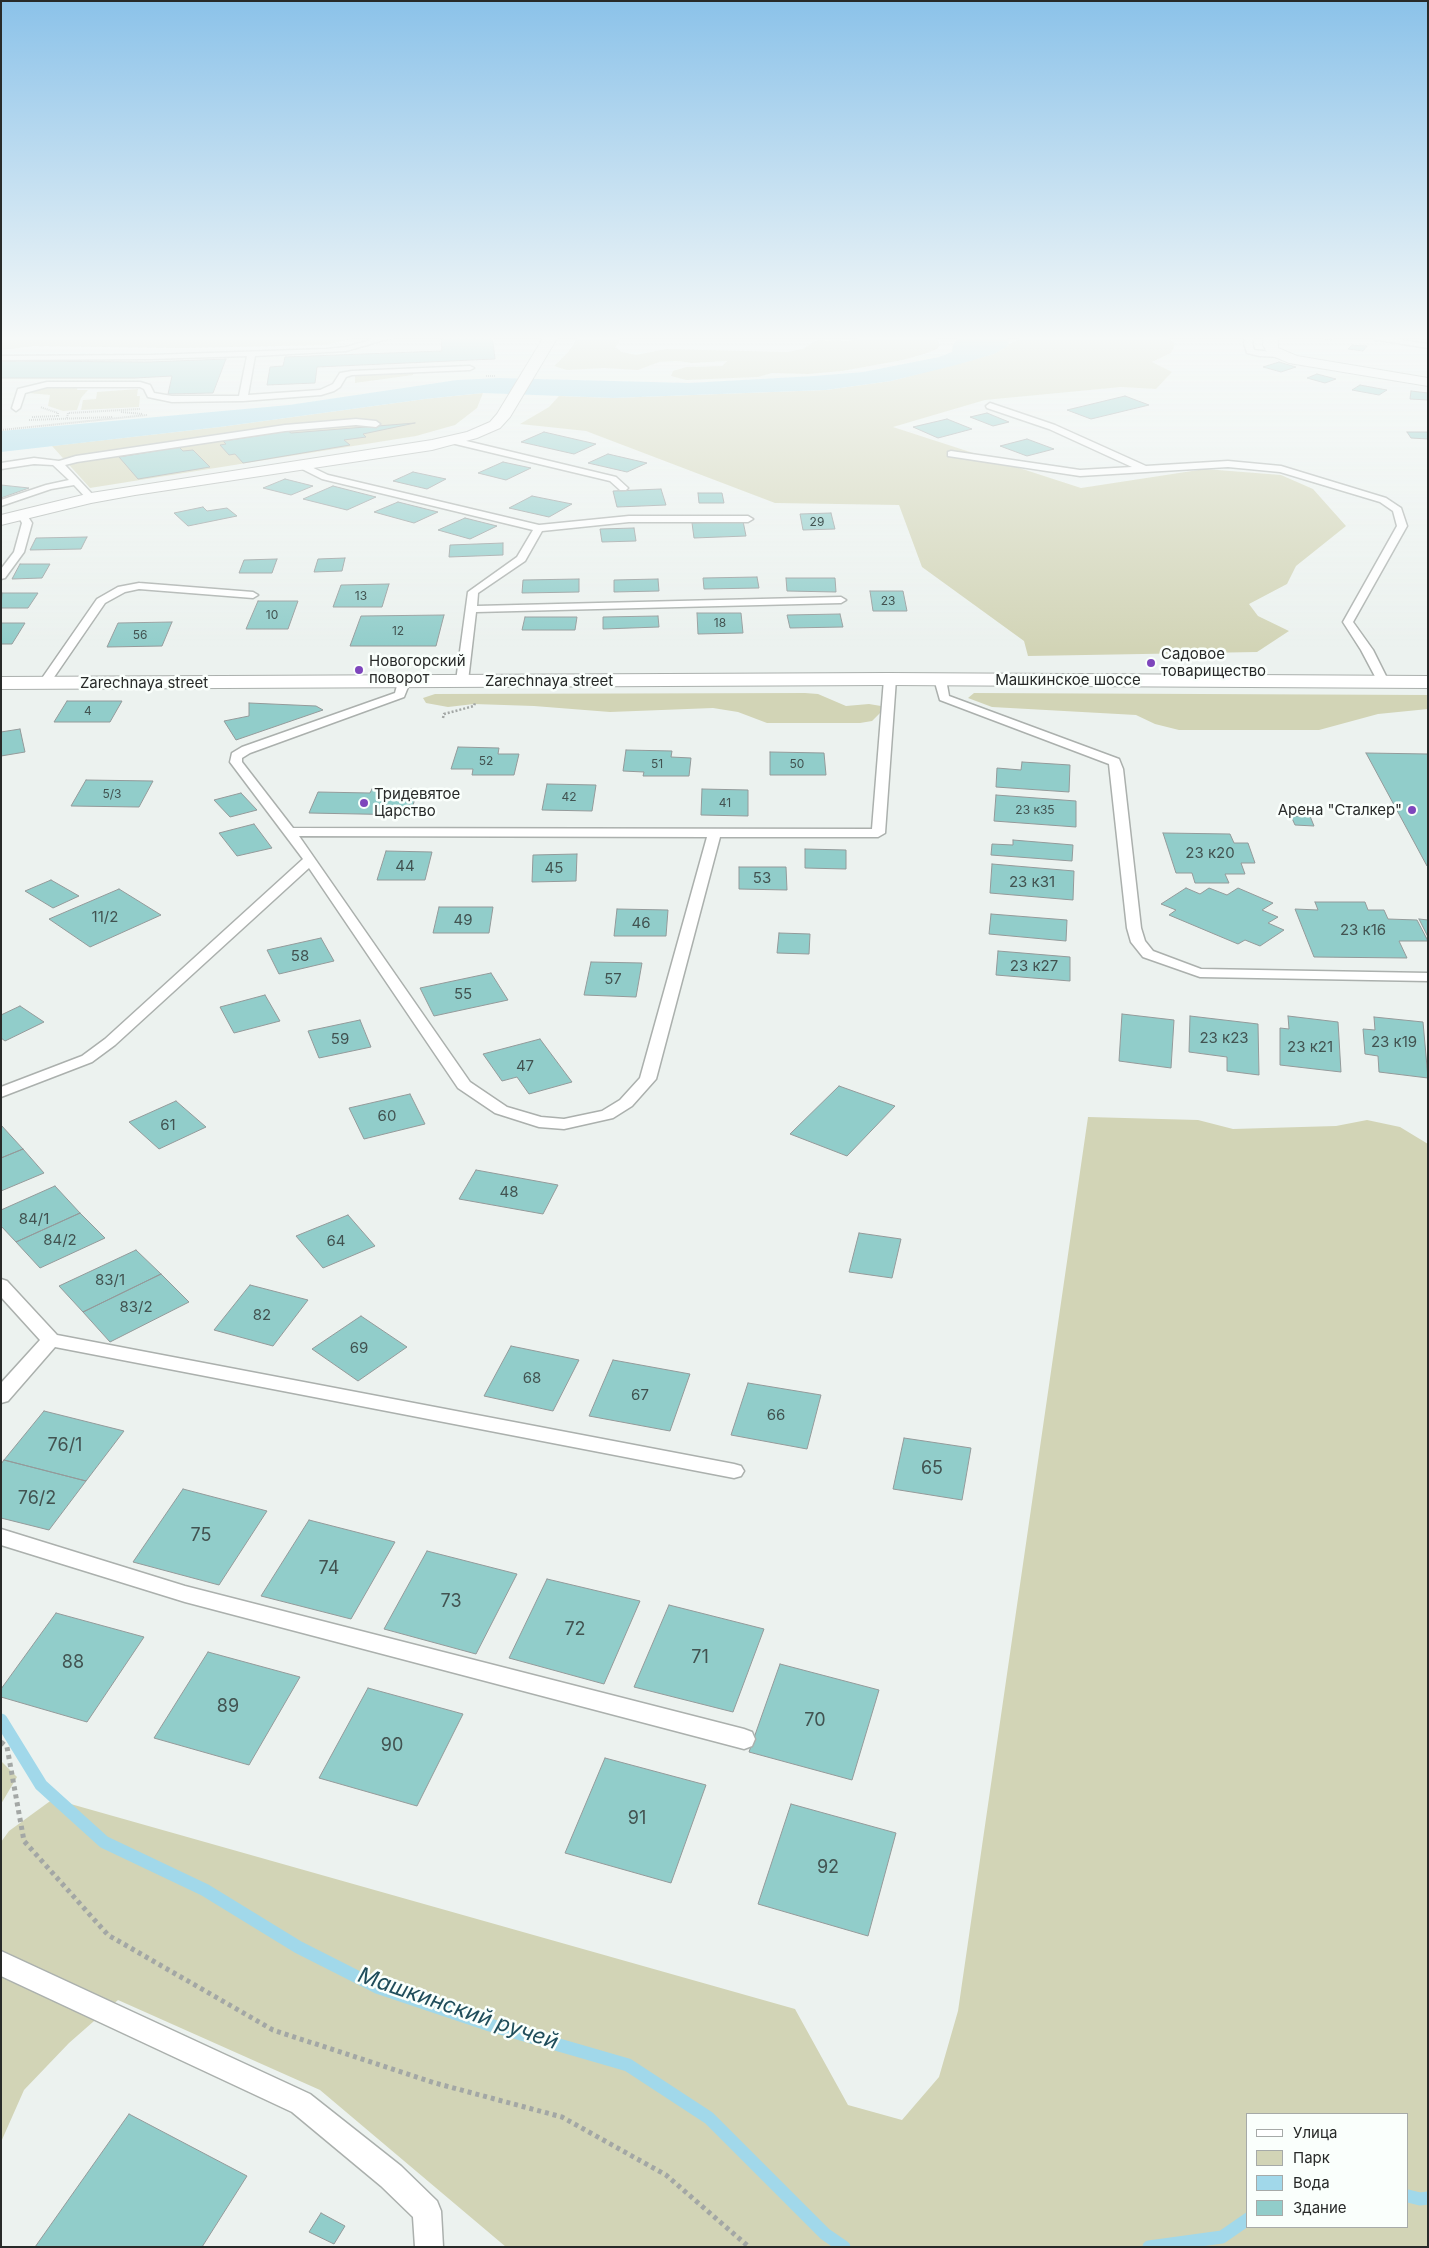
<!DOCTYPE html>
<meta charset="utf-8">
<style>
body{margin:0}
#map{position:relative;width:1429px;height:2248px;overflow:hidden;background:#ecf2ef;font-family:Inter,sans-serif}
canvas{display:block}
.frame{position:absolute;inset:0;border:2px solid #282a29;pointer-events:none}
.legend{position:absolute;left:1246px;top:2113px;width:162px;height:115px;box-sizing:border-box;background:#fafffc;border:1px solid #a6aaa8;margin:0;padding:6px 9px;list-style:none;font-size:15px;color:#282a29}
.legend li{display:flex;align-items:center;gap:10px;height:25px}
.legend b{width:25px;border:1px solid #a6aaa8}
</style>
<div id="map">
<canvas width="1429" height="2248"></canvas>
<div class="frame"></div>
<ul class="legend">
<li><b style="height:6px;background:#fff"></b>Улица</li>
<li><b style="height:14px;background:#d2d4b6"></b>Парк</li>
<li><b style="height:14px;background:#a1d8ea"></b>Вода</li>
<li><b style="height:14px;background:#91cdca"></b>Здание</li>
</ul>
</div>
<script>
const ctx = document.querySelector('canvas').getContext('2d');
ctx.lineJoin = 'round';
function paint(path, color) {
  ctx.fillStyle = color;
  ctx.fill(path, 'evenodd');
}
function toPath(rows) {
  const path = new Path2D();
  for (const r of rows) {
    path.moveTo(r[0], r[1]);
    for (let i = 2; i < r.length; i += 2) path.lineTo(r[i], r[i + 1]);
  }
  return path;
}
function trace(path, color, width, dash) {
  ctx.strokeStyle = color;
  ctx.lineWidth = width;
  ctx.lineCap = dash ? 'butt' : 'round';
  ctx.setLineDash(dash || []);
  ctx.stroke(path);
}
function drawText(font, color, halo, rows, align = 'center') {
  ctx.font = font + ' Inter,sans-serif';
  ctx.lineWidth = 5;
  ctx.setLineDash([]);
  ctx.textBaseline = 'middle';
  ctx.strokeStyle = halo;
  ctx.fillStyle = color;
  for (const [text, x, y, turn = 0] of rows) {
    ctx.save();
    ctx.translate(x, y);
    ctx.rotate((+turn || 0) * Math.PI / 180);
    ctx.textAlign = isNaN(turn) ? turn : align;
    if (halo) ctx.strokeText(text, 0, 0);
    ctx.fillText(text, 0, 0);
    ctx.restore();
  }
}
paint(toPath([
 [1,335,366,335,327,345,180,348,34,346,1,350],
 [579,335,614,335,619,337,619,343,615,347,622,352,636,355,666,349,787,352,803,349,817,340,850,341,861,337,860,335,932,335,938,340,940,345,937,349,927,353,903,360,842,371,808,374,772,373,758,377,686,380,671,376,673,371,686,367,722,366,727,361,692,363,677,361,659,362,638,370,604,368,567,370,554,366,569,351],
 [1018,335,1165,335,1175,344,1171,353,1152,362,1172,372,1156,389,1121,387,985,400,893,427,1081,488,1205,469,1281,475,1313,489,1346,526,1296,566,1287,584,1249,604,1258,616,1289,631,1257,652,1028,656,1024,641,922,567,899,505,775,503,586,431,520,424,549,407,559,396,613,398,826,390,891,381,994,354,1020,338],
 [413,373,413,375,355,383,355,375],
 [44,386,78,386,77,390,88,390,81,398,77,410,63,411,48,406,50,395,28,393,28,391],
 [138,389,137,396,140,396,139,407,81,410,83,400,96,399,97,392],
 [483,393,477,408,455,425,416,436,90,488,52,446,220,427,425,399],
 [805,693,818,694,846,706,869,704,881,706,882,711,872,721,860,723,767,723,738,712,713,708,610,712,534,706,474,704,448,707,426,703,423,698,435,694],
 [974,693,1428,695,1428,709,1378,714,1319,730,1179,730,1155,724,1136,715,992,707,968,698],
 [1088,1117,1198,1120,1233,1129,1336,1126,1367,1120,1400,1127,1428,1144,1428,2247,506,2247,320,2090,118,2000,69,2043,24,2090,1,2142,1,1842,9,1831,53,1799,795,2009,848,2105,902,2120,939,2077,958,2011],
 [1248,2114,1408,2114,1408,2227,1248,2227],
 [1,1761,17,1777,1,1804]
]), '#d2d4b6');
paint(toPath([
 [958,335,1008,335,1009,345,994,354,956,365,891,381,826,390,613,398,483,393,425,399,220,427,1,452,1,431,289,405,457,380,499,378,689,383,814,376,863,372,939,357,952,352,953,345,959,336]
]), '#a1d8ea');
trace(toPath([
 [1,1720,41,1785,104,1842,205,1890,298,1947,377,1987,490,2025,628,2065,709,2118,825,2234,844,2247],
 [1408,2196,1420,2199,1428,2198],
 [1149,2247,1222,2237,1248,2219]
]), '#a1d8ea', 13);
const building = toPath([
 [441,335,492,335,495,359,317,367,315,383,267,385,270,367,283,366,285,357,442,351,441,335],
 [1185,335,1230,335,1232,336,1193,339,1185,335],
 [1310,335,1338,335,1332,340,1308,337,1310,335],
 [1406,335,1428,335,1428,340,1404,336,1406,335],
 [1352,345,1367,346,1363,351,1348,349,1352,345],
 [226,359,213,393,168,394,172,376,135,378,1,378,1,361,149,362,226,359],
 [1279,362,1296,367,1281,372,1263,367,1279,362],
 [1317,374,1336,379,1325,383,1307,378,1317,374],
 [1360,385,1387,390,1379,395,1352,390,1360,385],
 [1411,391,1428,393,1428,400,1410,399,1411,391],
 [1125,396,1149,405,1091,419,1067,410,1125,396],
 [987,413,1009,422,993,426,970,417,987,413],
 [947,419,972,429,938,438,913,427,947,419],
 [415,423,363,434,366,437,344,440,350,445,243,463,235,454,229,455,220,445,226,444,223,441,288,431,291,433,415,423],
 [544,432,596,444,574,454,521,442,544,432],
 [1407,432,1428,432,1428,439,1411,438,1407,432],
 [1027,439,1054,449,1027,456,1000,446,1027,439],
 [179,447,183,451,193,450,210,467,138,479,119,457,179,447],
 [608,454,647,463,627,472,588,463,608,454],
 [503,462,531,468,506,480,478,473,503,462],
 [413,472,446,479,427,489,393,481,413,472],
 [285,479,313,486,291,495,263,488,285,479],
 [1,485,29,488,1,498,1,485],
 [333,486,376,497,347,510,303,499,333,486],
 [661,489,666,505,617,507,613,491,661,489],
 [698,493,722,493,724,503,699,503,698,493],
 [532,496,572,504,549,517,509,508,532,496],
 [398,502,438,512,414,523,374,512,398,502],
 [203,507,207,511,227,508,237,516,188,526,174,513,203,507],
 [831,513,835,529,803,530,800,514,831,513],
 [465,518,497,526,470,539,438,530,465,518],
 [743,521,746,536,694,538,692,523,743,521],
 [634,528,636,541,602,542,600,529,634,528],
 [87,537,81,549,30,550,36,538,87,537],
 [503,543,503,555,449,557,450,545,503,543],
 [345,558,342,571,314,572,318,559,345,558],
 [277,559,272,573,239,573,244,560,277,559],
 [20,564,50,564,42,578,12,579,20,564],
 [757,577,759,588,704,589,703,578,757,577],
 [786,578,835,578,836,592,787,591,786,578],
 [579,579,579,592,522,593,523,580,579,579],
 [658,579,659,591,614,592,614,580,658,579],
 [389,584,382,607,333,607,341,585,389,584],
 [870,591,903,591,907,611,873,611,870,591],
 [2,593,38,593,28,608,1,608,2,593],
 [258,601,298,601,288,629,246,629,258,601],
 [697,613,741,613,743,633,698,634,697,613],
 [840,614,843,627,790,628,787,615,840,614],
 [444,615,436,646,350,646,361,616,444,615],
 [658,616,659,627,603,629,603,617,658,616],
 [525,617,577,617,575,630,522,630,525,617],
 [172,622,162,646,107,647,118,623,172,622],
 [1,623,25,623,12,644,1,644,1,623],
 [67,701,122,701,110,722,54,722,67,701],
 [249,703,316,706,323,710,236,740,224,721,249,716,249,703],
 [20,729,25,752,1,756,1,732,20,729],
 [458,747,499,748,498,754,519,754,514,775,472,775,473,769,451,769,458,747],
 [626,750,672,751,671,757,691,758,689,776,643,776,644,772,623,771,626,750],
 [770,752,824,753,826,775,770,775,770,752],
 [1366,753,1428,754,1428,866,1427,866,1366,753],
 [1022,762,1070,765,1069,792,996,787,997,768,1021,770,1022,762],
 [86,780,153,781,139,807,71,806,86,780],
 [547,784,596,785,592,811,542,810,547,784],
 [372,789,418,789,410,815,309,813,318,792,370,793,372,789],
 [702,789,748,790,748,816,701,815,702,789],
 [241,793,257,810,230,817,214,800,241,793],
 [996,795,1076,801,1076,827,994,821,996,795],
 [1291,816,1310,816,1314,826,1295,825,1291,816],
 [254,824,272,848,237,856,219,833,254,824],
 [1163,833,1230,834,1234,843,1248,843,1255,863,1241,863,1245,874,1225,874,1229,883,1195,883,1192,873,1176,873,1163,833],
 [1013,840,1073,845,1072,861,991,855,992,844,1013,845,1013,840],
 [805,849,846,850,846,869,805,868,805,849],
 [386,851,432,852,425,880,377,880,386,851],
 [577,854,576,881,532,882,533,855,577,854],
 [992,864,1074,871,1073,900,990,893,992,864],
 [739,867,786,867,787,890,739,889,739,867],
 [51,880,79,896,53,908,25,891,51,880],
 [1186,888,1200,894,1209,888,1227,895,1238,888,1273,903,1262,910,1278,917,1268,923,1284,930,1260,946,1245,940,1238,944,1169,915,1176,910,1161,904,1186,888],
 [119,889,161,915,90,947,49,919,119,889],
 [1315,902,1365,902,1368,910,1384,910,1388,919,1417,920,1428,941,1399,941,1407,958,1314,957,1295,909,1318,910,1315,902],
 [439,907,493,907,489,933,433,933,439,907],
 [617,909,668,910,666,936,614,936,617,909],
 [991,914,1067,920,1066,941,989,934,991,914],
 [1419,919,1428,920,1428,937,1419,919],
 [779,933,810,934,809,954,777,953,779,933],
 [321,938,334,961,279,974,267,950,321,938],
 [998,951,1070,957,1070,981,996,975,998,951],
 [591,962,642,963,636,997,584,995,591,962],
 [491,973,508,1000,434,1016,420,988,491,973],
 [265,995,280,1021,234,1033,220,1007,265,995],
 [20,1006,44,1022,5,1041,1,1038,1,1015,20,1006],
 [1122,1014,1174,1020,1171,1068,1119,1061,1122,1014],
 [1190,1016,1258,1024,1259,1075,1227,1071,1227,1057,1189,1052,1190,1016],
 [1288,1016,1338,1022,1341,1072,1280,1065,1280,1028,1289,1029,1288,1016],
 [1374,1017,1423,1022,1428,1078,1379,1072,1378,1056,1365,1054,1363,1029,1375,1030,1374,1017],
 [360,1020,371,1047,319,1058,308,1031,360,1020],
 [540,1039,572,1082,529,1094,517,1077,502,1081,483,1054,540,1039],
 [839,1086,895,1106,847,1156,790,1134,839,1086],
 [410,1094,425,1124,364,1139,349,1108,410,1094],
 [176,1101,206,1127,159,1149,129,1122,176,1101],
 [1,1125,23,1149,1,1158,1,1125],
 [23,1149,44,1173,1,1191,1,1158,23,1149],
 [476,1170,558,1185,543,1214,459,1199,476,1170],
 [55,1186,80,1213,16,1242,1,1226,1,1210,55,1186],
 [80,1213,105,1238,40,1268,16,1242,80,1213],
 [348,1215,375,1246,323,1268,296,1236,348,1215],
 [859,1233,901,1239,892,1278,849,1272,859,1233],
 [136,1250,161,1274,83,1312,59,1286,136,1250],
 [161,1274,189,1302,110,1342,83,1312,161,1274],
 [250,1285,308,1300,273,1346,214,1330,250,1285],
 [361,1316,407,1347,358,1381,312,1349,361,1316],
 [511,1346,579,1360,553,1411,484,1396,511,1346],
 [613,1360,690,1374,670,1431,589,1416,613,1360],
 [748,1383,821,1395,807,1449,731,1435,748,1383],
 [44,1411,124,1431,86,1481,4,1460,44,1411],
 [904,1438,971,1448,962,1500,893,1489,904,1438],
 [4,1460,86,1481,49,1530,1,1518,1,1464,4,1460],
 [183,1489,267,1511,219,1585,133,1562,183,1489],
 [309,1520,395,1542,351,1619,261,1596,309,1520],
 [427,1551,517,1574,476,1654,384,1629,427,1551],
 [547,1579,640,1601,604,1684,509,1658,547,1579],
 [669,1605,764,1629,733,1712,634,1687,669,1605],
 [56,1613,144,1637,87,1722,1,1697,1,1689,56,1613],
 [208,1652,300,1677,249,1765,154,1738,208,1652],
 [780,1664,879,1690,852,1780,749,1752,780,1664],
 [368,1688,463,1714,417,1806,319,1778,368,1688],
 [605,1758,706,1785,671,1883,565,1853,605,1758],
 [791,1804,896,1833,868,1936,758,1904,791,1804],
 [129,2114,247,2176,202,2247,35,2247,129,2114],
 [321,2213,345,2226,334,2244,309,2232,321,2213]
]);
paint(building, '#91cdca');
trace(building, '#949a9a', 1);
const service = toPath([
 [388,335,401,335,346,351,255,356,248,395,320,390,333,384,340,373,352,371,470,366,474,368,470,370,352,375,346,377,340,387,334,391,321,395,243,401,172,402,148,397,144,389,140,387,47,387,25,393,20,408,16,411,12,408,18,389,47,382,140,382,150,385,154,393,172,396,239,396,247,356,151,359,1,360,1,356,151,355,326,349,346,347,388,335],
 [1246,335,1254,335,1252,343,1254,350,1280,353,1284,355,1280,357,1260,356,1247,353,1244,343,1246,335],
 [1375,336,1428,344,1428,348,1378,340,1375,340,1375,336],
 [990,403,1055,425,1146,466,1228,461,1281,466,1386,498,1401,508,1407,526,1353,622,1373,650,1389,682,1387,684,1379,684,1361,650,1343,622,1397,526,1393,511,1380,502,1280,472,1228,467,1080,476,948,456,948,452,951,451,1080,470,1132,467,1049,429,987,408,986,406,990,403],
 [356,419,376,421,380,424,376,427,356,425,285,431,77,462,65,465,94,496,94,500,88,500,74,485,51,489,1,506,1,500,46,485,69,480,53,465,34,464,1,469,1,463,34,458,59,461,76,456,285,425,356,419],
 [454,438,616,477,628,488,626,490,620,490,610,481,451,443,451,439,454,438],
 [301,462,328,475,539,525,629,516,748,516,753,519,748,522,629,522,542,531,525,561,478,593,477,606,841,597,846,600,841,603,476,612,468,681,466,683,458,683,456,681,468,592,517,557,533,530,322,479,298,467,296,465,301,462],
 [22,511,25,512,32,523,24,552,5,578,1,579,1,569,14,552,22,523,17,514,22,511],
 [139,583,253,592,258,595,253,598,139,589,125,592,105,603,48,686,40,686,38,684,97,599,118,587,139,583],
 [890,676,896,679,885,833,878,837,720,837,656,1079,632,1106,613,1118,564,1129,539,1127,495,1113,458,1088,309,868,115,1045,92,1062,1,1097,1,1087,82,1056,105,1039,303,859,230,762,232,753,242,747,395,693,398,682,404,679,410,682,404,697,250,753,242,758,242,762,293,828,872,829,884,679,890,676],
 [299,836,707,837,640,1078,620,1100,602,1111,564,1119,541,1117,507,1107,470,1082,299,836],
 [940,676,946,679,949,696,1119,759,1123,769,1141,928,1145,941,1153,951,1201,969,1428,973,1428,981,1200,977,1143,957,1131,942,1127,928,1109,764,940,700,934,679,940,676],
 [1,1279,7,1281,57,1335,734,1464,741,1466,744,1471,741,1476,734,1478,55,1347,8,1401,1,1403,1,1383,40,1340,1,1297,1,1279],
 [1,1529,185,1586,744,1729,752,1732,755,1739,752,1746,744,1749,185,1602,1,1545,1,1529],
 [1,1951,310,2094,401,2166,437,2201,441,2211,443,2247,415,2247,413,2217,381,2186,292,2112,1,1976,1,1951]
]);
const minor = toPath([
 [545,335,559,335,510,417,500,428,477,438,432,450,135,495,91,503,1,525,1,515,91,493,432,440,467,432,490,422,497,414,545,335],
 [1264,335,1278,335,1278,348,1297,356,1428,378,1428,386,1289,363,1268,354,1263,345,1264,335]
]);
const secondary = toPath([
 [888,673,1428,676,1428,688,888,685,1,689,1,677,888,673]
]);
trace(service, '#abb0ad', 3);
trace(minor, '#abb0ad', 2);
trace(secondary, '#abb0ad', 2);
trace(toPath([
 [486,376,495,376],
 [121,412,143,414],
 [32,417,58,416,58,413,40,407],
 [67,418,68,413,140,409],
 [29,420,113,417],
 [1,430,147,415]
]), '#a3a7a5', 2, [1, 1]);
trace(toPath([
 [443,718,444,714,474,706,475,703]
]), '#a3a7a5', 2.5, [2, 2]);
trace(toPath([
 [1,1742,7,1747,24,1841,108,1935,273,2030,435,2083,562,2117,666,2175,749,2247]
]), '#a3a7a5', 5, [4, 4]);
paint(service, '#fff');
paint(minor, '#fff');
paint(secondary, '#fff');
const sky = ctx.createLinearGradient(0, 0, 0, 650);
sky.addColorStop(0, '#8bc2e9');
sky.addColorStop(0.52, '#f6f9f8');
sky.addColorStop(1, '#f6f9f800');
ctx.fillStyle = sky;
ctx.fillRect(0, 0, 1429, 650);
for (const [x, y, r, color] of [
 [1151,663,5,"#7e46bc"],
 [359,670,5,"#7e46bc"],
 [364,803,5,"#7e46bc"],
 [1412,810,5,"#7e46bc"]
]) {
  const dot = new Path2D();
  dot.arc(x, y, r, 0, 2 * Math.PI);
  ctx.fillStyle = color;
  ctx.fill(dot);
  trace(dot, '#fafffc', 2);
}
drawText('12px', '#425351', null, [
 ["29",817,522],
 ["13",361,596],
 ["23",888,601],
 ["10",272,615],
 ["18",720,623],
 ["12",398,631],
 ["56",140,635],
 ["4",88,711],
 ["52",486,761],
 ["51",657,764],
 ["50",797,764],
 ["5/3",112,794],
 ["42",569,797],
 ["41",725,803],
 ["23 к35",1035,810]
]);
drawText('15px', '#282a29', '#fafffc', [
 ["Садовое",1161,654],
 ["товарищество",1161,671],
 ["Новогорский",369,661],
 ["поворот",369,678],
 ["Тридевятое",374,794],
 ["Царство",374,811],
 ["Арена \"Сталкер\"",1402,810,"right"]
], 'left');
drawText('15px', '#282a29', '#fafffc', [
 ["Машкинское шоссе",1068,680],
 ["Zarechnaya street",549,681],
 ["Zarechnaya street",144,683]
]);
drawText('15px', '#425351', null, [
 ["23 к20",1210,853],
 ["44",405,866],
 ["45",554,868],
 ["53",762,878],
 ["23 к31",1032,882],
 ["11/2",105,917],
 ["49",463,920],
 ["46",641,923],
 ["23 к16",1363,930],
 ["58",300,956],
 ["23 к27",1034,966],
 ["57",613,979],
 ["55",463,994],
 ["23 к23",1224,1038],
 ["59",340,1039],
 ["23 к19",1394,1042],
 ["23 к21",1310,1047],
 ["47",525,1066],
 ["60",387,1116],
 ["61",168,1125],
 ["48",509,1192],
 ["84/1",34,1219],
 ["84/2",60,1240],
 ["64",336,1241],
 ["83/1",110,1280],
 ["83/2",136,1307],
 ["82",262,1315],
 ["69",359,1348],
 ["68",532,1378],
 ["67",640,1395],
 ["66",776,1415]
]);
drawText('18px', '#425351', null, [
 ["76/1",65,1446],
 ["65",932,1469],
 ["76/2",37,1499],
 ["75",201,1536],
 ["74",329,1569],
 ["73",451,1602],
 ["72",575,1630],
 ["71",700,1658],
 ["88",73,1663],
 ["89",228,1707],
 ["70",815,1721],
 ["90",392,1746],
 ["91",637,1819],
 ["92",828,1868]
]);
drawText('italic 22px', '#1f4d5b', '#fafffc', [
 ["Машкинский ручей",458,2009,19]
]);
</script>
